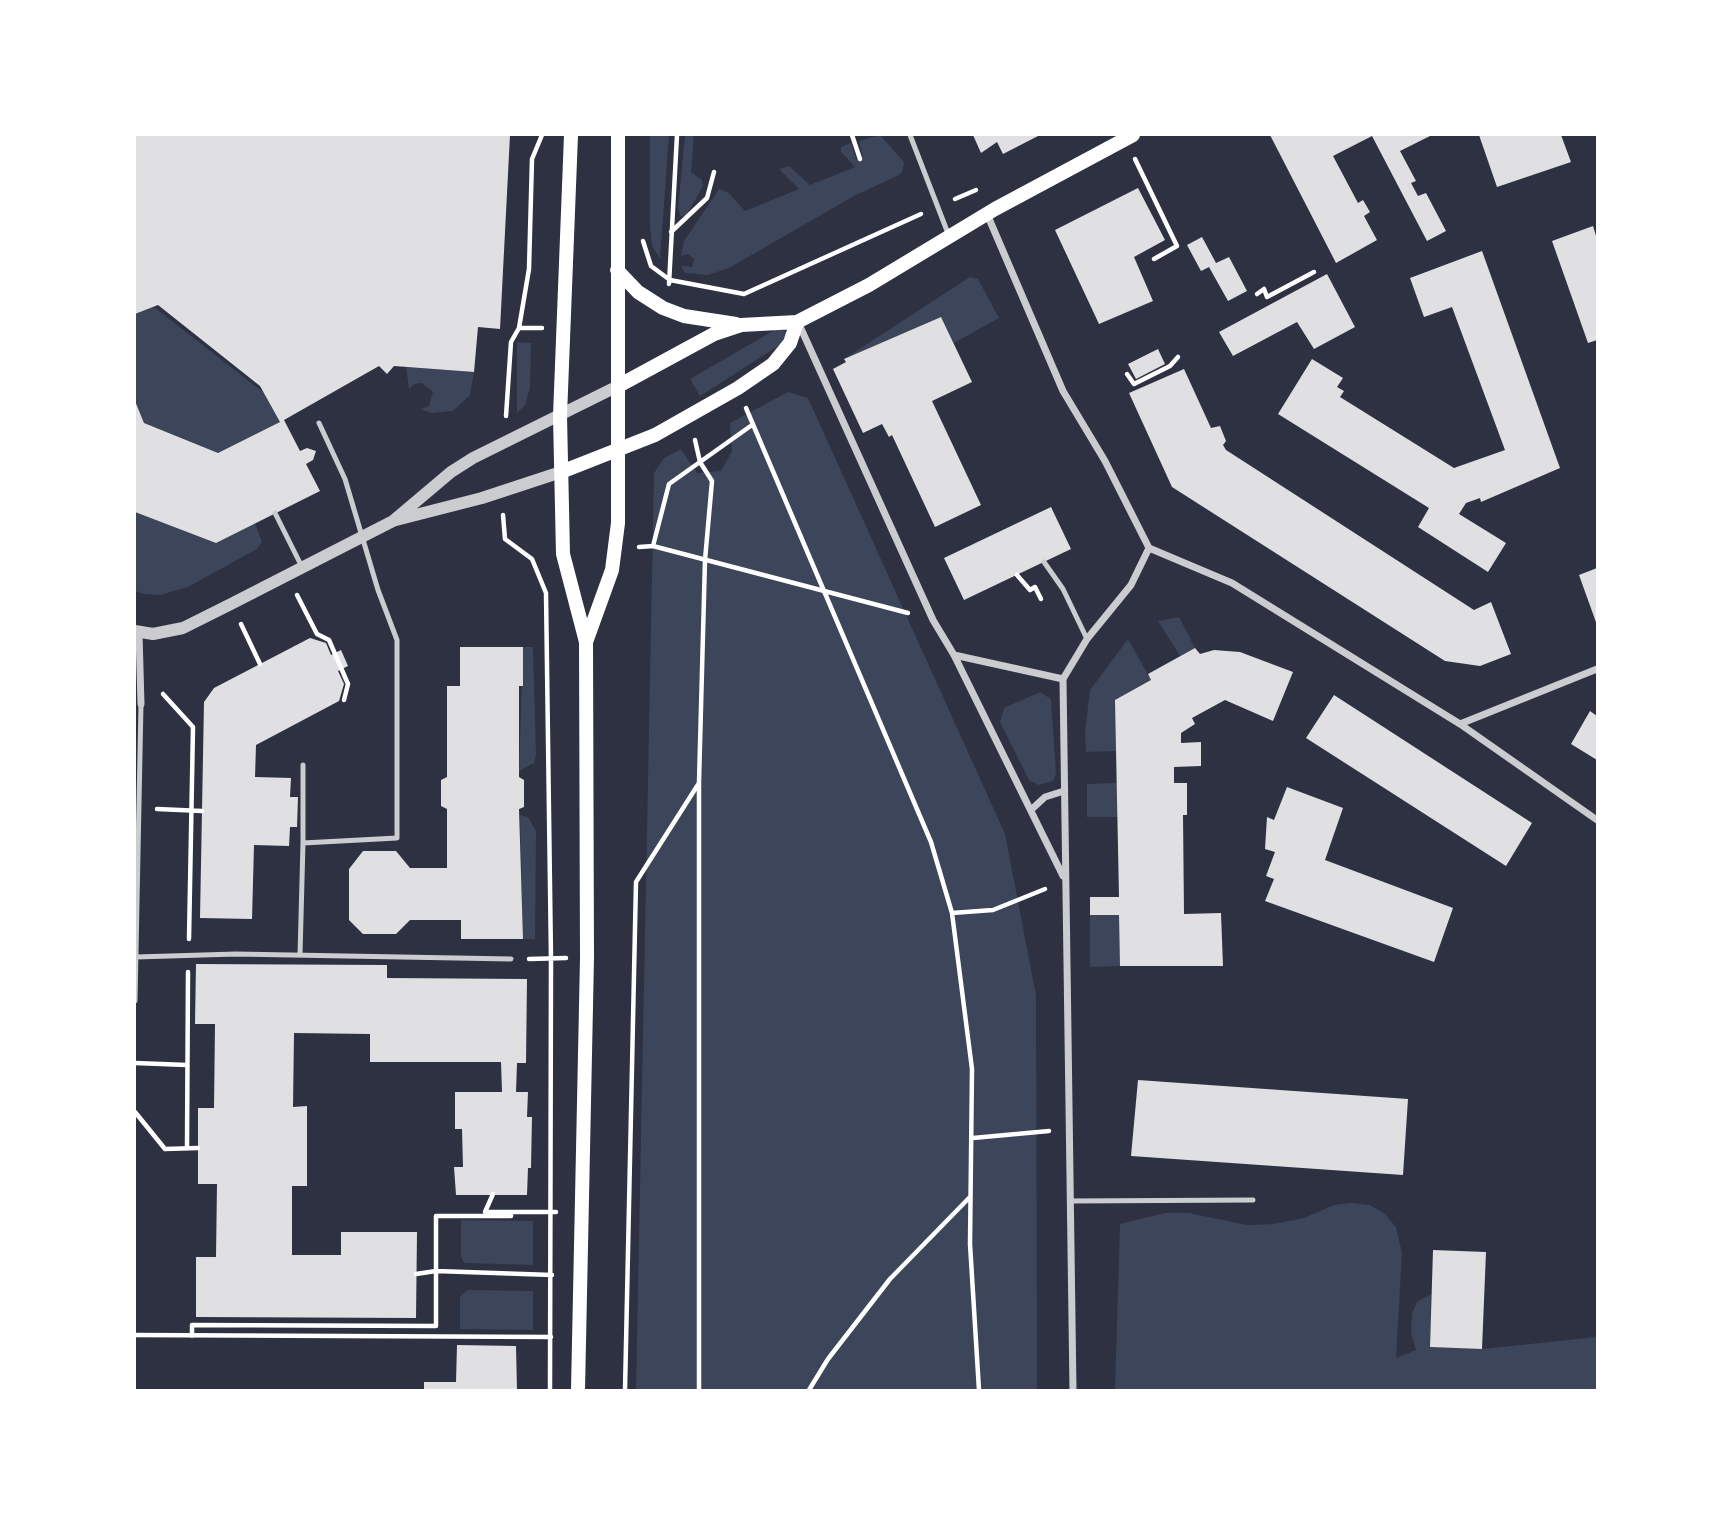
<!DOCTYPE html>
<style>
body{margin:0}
#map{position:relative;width:1732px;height:1525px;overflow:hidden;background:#2d3142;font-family:"Space Grotesk",sans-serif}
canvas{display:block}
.frame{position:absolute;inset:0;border:136px solid #fff;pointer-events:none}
</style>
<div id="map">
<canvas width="1732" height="1525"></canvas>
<div class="frame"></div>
</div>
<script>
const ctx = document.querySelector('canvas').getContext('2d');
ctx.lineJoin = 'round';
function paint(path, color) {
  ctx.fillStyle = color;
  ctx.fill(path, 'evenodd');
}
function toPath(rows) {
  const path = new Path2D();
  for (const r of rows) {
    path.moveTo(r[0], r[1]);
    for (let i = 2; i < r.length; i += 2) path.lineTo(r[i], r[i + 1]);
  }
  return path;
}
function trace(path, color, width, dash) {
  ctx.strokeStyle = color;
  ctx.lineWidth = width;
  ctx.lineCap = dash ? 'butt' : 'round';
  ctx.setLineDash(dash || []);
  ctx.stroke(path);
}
paint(toPath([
 [650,135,669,135,660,259,652,246,650,225],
 [685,135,694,135,691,172,702,180,703,186,687,214,681,217,678,209],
 [880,135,904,162,902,172,897,176,854,196,729,268,708,275,685,273,681,266,692,267,694,259,688,254,681,256,684,241,719,189,728,192,745,211,799,189,779,169,789,166,810,185,855,167,841,152,841,147,851,143,856,159,863,158,859,141],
 [970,277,978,279,999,318,954,343,941,317,844,359],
 [154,307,263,392,280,422,218,453,144,423,135,401,135,314],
 [778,328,786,332,786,341,700,396,690,379],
 [517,342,531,343,530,388,525,405,517,413],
 [406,367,474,372,470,395,453,411,431,413,421,409,429,406,433,392,422,383,415,384,409,389],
 [788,392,808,398,1005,834,1036,995,1037,1390,636,1390,654,473,664,458,681,449,697,473,721,471,732,451,730,423],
 [135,512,216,542,255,523,262,542,257,549,188,587,160,595,145,594,135,591],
 [1179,617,1195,648,1180,656,1158,621],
 [1128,639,1151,680,1116,751,1086,752,1085,732,1090,690],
 [523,647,533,647,536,755,534,763,519,771],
 [1040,692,1051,699,1056,774,1053,781,1039,785,1029,780,1000,722,1004,708],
 [1118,783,1118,817,1087,817,1087,784],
 [520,815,528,817,536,831,535,939,523,939],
 [1090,915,1119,915,1120,966,1090,967],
 [1350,1203,1370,1205,1385,1214,1396,1227,1402,1253,1396,1358,1416,1350,1411,1333,1412,1313,1417,1302,1431,1294,1430,1347,1482,1349,1597,1337,1597,1390,1115,1390,1120,1224,1165,1213,1189,1213,1247,1225,1273,1224,1304,1218,1334,1205],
 [461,1220,533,1221,533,1265,464,1263,461,1257],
 [467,1290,533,1291,533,1330,460,1329,460,1297]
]), '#3c4559');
paint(toPath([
 [135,135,510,135,500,329,478,327,474,372,394,366,387,374,379,366,284,420,300,451,307,448,316,451,313,460,306,464,320,491,216,543,135,512,135,401,144,423,218,453,280,422,260,386,158,305,135,314],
 [973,135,1040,135,1003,154,997,142,981,153],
 [1270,135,1432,135,1400,151,1416,181,1411,183,1418,196,1426,193,1446,231,1427,241,1372,136,1333,156,1358,203,1363,200,1370,212,1364,216,1377,240,1336,263],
 [1479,135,1561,135,1571,162,1497,187],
 [1138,188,1165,240,1134,257,1153,301,1099,324,1055,230],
 [1593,226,1597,239,1597,340,1588,343,1552,241],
 [1202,237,1216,263,1229,257,1247,291,1228,301,1209,267,1201,271,1187,245],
 [1482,251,1560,468,1481,502,1480,498,1466,503,1459,514,1506,543,1488,572,1418,527,1429,508,1278,414,1312,359,1343,378,1337,387,1344,391,1340,397,1454,468,1505,450,1452,307,1424,317,1410,278],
 [1327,274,1355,327,1314,349,1297,322,1233,356,1219,332],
 [941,317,972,382,932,401,981,505,935,527,892,435,889,437,882,424,863,433,833,369,846,362,844,359],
 [1158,349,1165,364,1136,379,1128,364],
 [1184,369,1211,428,1220,426,1226,441,1223,445,1226,450,1474,610,1491,602,1511,654,1480,666,1445,661,1172,487,1129,393],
 [1051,507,1071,549,964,600,944,558],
 [1597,568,1597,625,1579,575],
 [310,638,326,643,331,655,341,650,348,666,338,671,344,684,339,701,256,745,255,777,291,778,290,797,298,797,297,827,290,827,289,846,254,845,252,919,200,918,204,702,214,688],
 [460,647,523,647,523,686,519,686,519,777,524,780,524,807,519,809,523,939,461,939,461,920,410,920,396,934,363,934,349,920,349,869,363,851,396,851,410,868,447,868,447,809,441,806,441,780,447,777,447,686,460,686],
 [1195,648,1200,654,1214,650,1240,652,1293,672,1273,721,1225,700,1192,718,1195,724,1181,733,1181,743,1201,742,1201,766,1174,767,1174,783,1187,783,1187,815,1183,815,1184,914,1221,913,1223,966,1120,966,1119,915,1090,915,1090,897,1119,897,1115,700,1151,680,1148,674],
 [1334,695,1532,823,1506,866,1306,738],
 [1590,711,1597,716,1597,760,1571,744],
 [1287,787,1343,808,1325,860,1453,908,1434,962,1265,901,1274,879,1266,876,1275,852,1265,849,1267,817,1274,820],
 [196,964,387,965,387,978,527,979,526,1063,517,1063,516,1092,528,1092,527,1117,532,1117,531,1168,528,1168,527,1195,456,1195,454,1167,463,1167,462,1129,455,1129,455,1092,502,1092,501,1062,370,1062,370,1034,294,1033,293,1107,307,1106,307,1186,292,1186,292,1255,341,1255,341,1232,417,1232,416,1318,196,1317,196,1257,216,1257,217,1184,198,1184,198,1108,214,1108,215,1024,195,1024],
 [1138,1080,1408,1099,1403,1175,1131,1156],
 [1433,1250,1486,1252,1482,1349,1430,1347],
 [457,1345,516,1346,517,1390,424,1390,424,1382,456,1382]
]), '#e0e0e3');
trace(toPath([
 [852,135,860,159],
 [1135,159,1177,246,1154,259],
 [955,199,976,190],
 [671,232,707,198,714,172],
 [643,241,651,266,670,280,744,294,921,214],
 [669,284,677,135],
 [1257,294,1264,289,1267,297,1314,272],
 [519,328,542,328],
 [1127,374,1134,384,1170,366,1178,357],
 [746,408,931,842,952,913,972,1069,970,1244,979,1390],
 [506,416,511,342,519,328,529,269,532,159,542,135],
 [695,440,700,462,712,481,705,560,699,782,699,1390],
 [503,515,505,539,532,559,546,593,551,959,550,1390],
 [653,546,669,484,752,425],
 [639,547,653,546,908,613],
 [1017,575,1030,590,1035,587,1041,599],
 [297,595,317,634,329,640,348,684,344,700],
 [241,624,260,664],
 [163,694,193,727,189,939],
 [157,809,202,811],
 [952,913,993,910,1045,889],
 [529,959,566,958],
 [135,1063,187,1065],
 [135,1112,165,1149,198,1148],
 [973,1138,1049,1131],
 [187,1147,188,972],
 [493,1194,485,1212,511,1212],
 [416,1274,436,1271,436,1216,511,1216,511,1212,556,1212],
 [135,1335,551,1337],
 [192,1336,192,1325,436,1326,436,1271,552,1275],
 [625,1390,636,882,699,783],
 [809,1390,828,1359,890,1279,969,1198]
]), '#fff', 4.5);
trace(toPath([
 [910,135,949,236],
 [275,513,302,567],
 [1044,562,1063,589,1087,639],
 [303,843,303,765],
 [300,955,303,843,397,838,397,640,378,590,345,479,319,423],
 [136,957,236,954,511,959],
 [135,1001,141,704],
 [1070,1201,1253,1200]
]), '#caccd0', 5);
trace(toPath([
 [987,214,1063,391,1105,461,1149,548,1232,583,1460,724,1597,820],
 [798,322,933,620,954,655,1063,876],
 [139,633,141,704],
 [954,655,1063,679],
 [1460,724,1597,669],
 [1032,809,1045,797,1064,791],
 [1073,1390,1063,679,1087,639,1131,585,1149,548]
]), '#caccd0', 7);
trace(toPath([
 [396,520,482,498,561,472],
 [135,631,153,634,183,628,231,604,393,521,451,472,473,458,620,385]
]), '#caccd0', 12);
trace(toPath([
 [571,135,560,416,563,554,586,642,587,958,578,1390],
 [617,270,638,292,663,308,684,316,736,324],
 [620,385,714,334,741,325,797,322,869,285,995,209,1133,135],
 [561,472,655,435,738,388,773,364,790,343,797,322],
 [586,642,612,570,618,523,618,135]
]), '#fff', 14);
</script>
